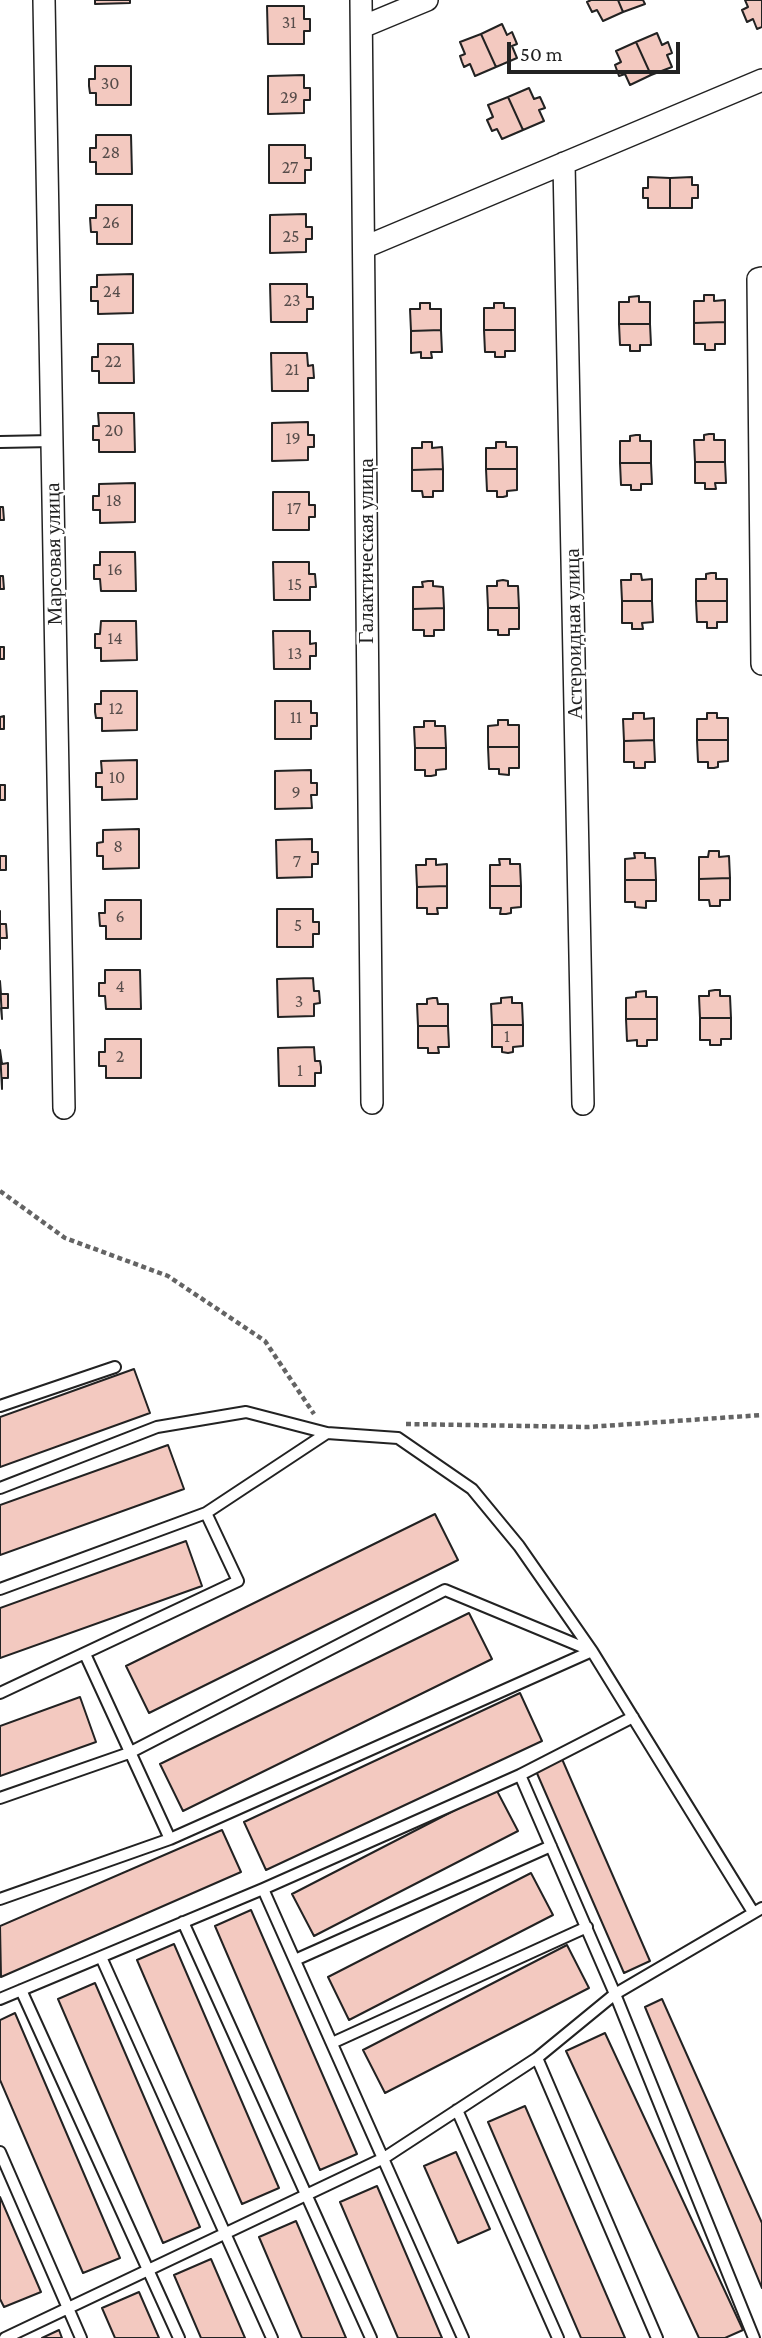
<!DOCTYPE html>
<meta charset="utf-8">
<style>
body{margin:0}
#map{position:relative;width:762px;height:2338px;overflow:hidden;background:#fff;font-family:"Crimson Pro",serif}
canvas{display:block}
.scale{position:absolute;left:507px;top:42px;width:173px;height:32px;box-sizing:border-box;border:4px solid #222;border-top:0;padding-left:9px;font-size:21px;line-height:24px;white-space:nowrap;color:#222;-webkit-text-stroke:5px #fff;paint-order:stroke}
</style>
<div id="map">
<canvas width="762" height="2338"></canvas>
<div class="scale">50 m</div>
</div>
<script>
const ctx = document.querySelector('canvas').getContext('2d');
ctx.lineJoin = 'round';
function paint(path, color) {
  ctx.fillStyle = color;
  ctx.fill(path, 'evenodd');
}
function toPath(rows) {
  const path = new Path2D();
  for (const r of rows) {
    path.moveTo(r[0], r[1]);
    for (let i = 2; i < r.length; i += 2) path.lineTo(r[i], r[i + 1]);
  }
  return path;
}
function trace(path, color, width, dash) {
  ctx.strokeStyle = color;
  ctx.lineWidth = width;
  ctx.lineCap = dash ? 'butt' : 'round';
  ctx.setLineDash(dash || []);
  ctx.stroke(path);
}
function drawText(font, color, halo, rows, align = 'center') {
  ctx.font = font + ' "Crimson Pro",serif';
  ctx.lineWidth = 5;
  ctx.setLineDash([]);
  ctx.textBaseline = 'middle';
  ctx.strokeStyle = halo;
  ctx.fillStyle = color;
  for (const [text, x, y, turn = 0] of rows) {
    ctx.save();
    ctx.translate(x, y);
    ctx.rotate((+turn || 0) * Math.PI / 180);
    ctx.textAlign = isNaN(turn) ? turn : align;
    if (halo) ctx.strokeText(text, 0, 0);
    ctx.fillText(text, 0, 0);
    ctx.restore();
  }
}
const building = toPath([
 [95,0,130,0,130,3,95,4,95,0],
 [591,0,618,0,623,12,603,21,597,10,592,12,587,2,591,0],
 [618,0,643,0,645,4,623,12,618,0],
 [745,0,762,0,762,27,757,29,753,19,747,22,742,10,748,7,745,0],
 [267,6,304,6,304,19,310,19,310,31,304,31,304,44,268,44,267,6],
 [502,24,507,35,512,32,517,44,512,46,517,58,496,67,481,34,502,24],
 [657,33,662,45,668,42,672,53,667,55,672,67,651,75,636,42,657,33],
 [481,34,496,67,475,76,470,64,464,67,462,62,460,56,465,54,460,42,481,34],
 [636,42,651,75,630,85,625,74,619,76,615,65,621,62,616,51,636,42],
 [95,66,131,66,131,105,96,105,96,93,90,93,89,86,89,79,95,79,95,66],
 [304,75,304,88,310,88,310,100,304,100,304,113,268,114,268,76,304,75],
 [529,88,534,99,540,97,545,108,539,110,544,121,523,130,508,97,529,88],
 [508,97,523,130,502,139,497,129,492,131,487,120,493,117,488,105,508,97],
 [96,135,131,135,132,174,96,174,96,162,90,162,90,148,96,148,96,135],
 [269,145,305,145,305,158,311,158,311,170,305,170,305,183,269,183,269,145],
 [648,177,670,178,670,208,648,208,648,198,643,198,643,188,648,188,648,177],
 [692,177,692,185,698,185,698,198,692,198,692,208,670,208,670,178,692,177],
 [96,205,132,205,132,244,97,244,97,232,91,232,90,218,96,218,96,205],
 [306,214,306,227,312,227,312,239,306,239,306,252,270,253,270,215,306,214],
 [133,274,133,313,98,314,98,301,91,301,91,287,97,287,97,275,133,274],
 [270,284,307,284,307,297,313,297,313,309,307,309,307,322,271,322,270,284],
 [704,295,714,295,714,301,725,300,725,322,694,323,694,301,704,301,704,295],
 [639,296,639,302,650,302,650,324,619,324,619,302,629,302,629,297,639,296],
 [420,303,430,303,430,309,441,309,441,330,411,331,410,309,420,309,420,303],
 [494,303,504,303,504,308,515,308,515,330,484,330,484,308,494,308,494,303],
 [725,322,725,344,715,344,715,350,705,350,705,344,694,344,694,323,725,322],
 [619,324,650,324,651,345,640,345,640,351,630,351,630,345,620,345,619,324],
 [441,330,442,352,431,352,432,358,421,358,421,352,411,353,411,331,441,330],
 [484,330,515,330,515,351,505,351,505,357,495,357,495,352,485,352,484,330],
 [98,344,133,344,134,383,99,383,99,371,92,371,92,357,98,357,98,344],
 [271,353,307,353,308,366,313,365,314,378,308,378,308,391,272,391,271,353],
 [98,413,134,413,135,452,99,452,99,440,93,440,93,426,99,426,98,413],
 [308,422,308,435,314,435,314,447,308,447,308,460,272,461,272,423,308,422],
 [709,434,714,434,714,440,725,440,725,462,695,462,694,440,704,440,704,435,709,434],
 [636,435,640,435,640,441,651,441,651,463,620,463,620,441,630,441,630,436,636,435],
 [422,442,432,442,432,448,442,447,443,469,412,470,412,448,422,448,422,442],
 [496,442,506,442,506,447,517,447,517,469,486,469,486,448,496,448,496,442],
 [695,462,725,462,726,483,715,483,716,489,705,489,705,483,695,483,695,462],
 [620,463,651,463,652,484,641,484,641,490,631,490,631,485,621,485,620,463],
 [443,469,443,491,433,491,433,497,423,497,422,491,412,491,412,470,443,469],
 [486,469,517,469,517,490,507,491,507,496,503,497,497,497,497,491,487,491,486,469],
 [135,483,135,522,100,523,100,510,93,510,93,496,99,496,99,484,135,483],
 [273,492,309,492,309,505,315,505,315,517,309,517,309,530,273,530,273,492],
 [0,507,3,507,4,520,0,520,0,507],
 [100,552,135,552,136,591,101,591,100,579,94,579,94,565,100,565,100,552],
 [273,562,309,562,309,574,315,574,316,587,310,587,310,600,274,600,273,562],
 [711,573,716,573,716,579,727,579,727,601,696,601,696,579,706,579,706,574,711,573],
 [631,574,641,574,642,580,652,579,652,601,622,601,621,580,631,580,631,574],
 [0,576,3,576,4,589,0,589,0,576],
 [503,580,508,581,508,586,518,586,519,608,488,608,487,586,497,586,497,581,503,580],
 [428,581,433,581,433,586,443,587,444,608,413,609,413,587,423,587,422,582,428,581],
 [622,601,652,601,653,622,642,623,643,629,632,629,632,623,622,623,622,601],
 [696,601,727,601,727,622,717,622,717,628,707,628,707,622,697,622,696,601],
 [444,608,444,630,434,630,434,636,424,636,424,630,413,630,413,609,444,608],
 [488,608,519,608,519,629,509,629,509,635,498,635,498,630,488,630,488,608],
 [101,621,136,621,137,660,101,661,101,648,95,648,95,634,100,634,101,621],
 [273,631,310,631,310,644,316,643,316,656,310,656,310,669,274,669,273,631],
 [0,647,4,647,4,659,0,659,0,647],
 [101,691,137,691,137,730,102,731,102,718,96,718,95,712,95,704,101,704,101,691],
 [275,701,311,701,311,713,317,713,317,726,311,726,311,739,275,739,275,701],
 [633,713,644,713,644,719,654,718,654,740,624,741,623,719,633,719,633,713],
 [707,713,717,713,717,718,728,718,728,740,697,740,697,719,707,719,707,713],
 [4,716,4,729,0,729,0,717,4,716],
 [498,720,508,720,508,725,519,725,519,747,488,747,488,726,498,725,498,720],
 [424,721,435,721,435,726,445,726,446,748,415,748,414,727,424,727,424,721],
 [654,740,655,762,645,762,645,768,634,768,634,762,624,762,624,741,654,740],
 [697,740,728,740,728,761,718,762,718,767,714,768,708,768,708,762,698,762,697,740],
 [488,747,519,747,519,768,509,768,509,775,499,774,499,769,489,769,488,747],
 [415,748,446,748,446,769,436,770,436,775,431,776,425,776,425,770,415,770,415,748],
 [137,760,137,799,102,800,102,787,96,787,96,773,102,773,101,761,137,760],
 [311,770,311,783,317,783,317,795,311,795,312,808,275,809,275,771,311,770],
 [0,785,5,785,5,800,0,800,0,785],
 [139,829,139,868,103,869,103,856,97,856,97,843,103,842,103,830,139,829],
 [312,839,312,852,318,852,318,864,312,864,312,877,277,878,276,840,312,839],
 [709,851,719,851,719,857,729,856,730,878,699,879,699,857,708,857,709,851],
 [634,853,645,853,645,858,655,858,656,880,625,880,625,859,635,858,634,853],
 [0,856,6,856,6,870,0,870,0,856],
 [426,859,436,859,436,865,447,864,447,886,417,887,416,865,426,865,426,859],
 [499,859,510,859,510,864,520,864,521,886,490,886,490,865,500,865,499,859],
 [730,878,730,900,720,900,720,906,710,906,709,900,699,900,699,879,730,878],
 [625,880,656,880,656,901,646,901,646,908,635,907,635,902,625,902,625,880],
 [447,886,447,908,437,908,438,914,427,914,427,908,417,908,417,887,447,886],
 [490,886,521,886,521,907,511,908,511,913,506,914,500,914,501,908,490,908,490,886],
 [105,900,141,900,141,939,106,939,106,926,100,926,99,913,105,913,105,900],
 [277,909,313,909,313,922,319,922,319,934,313,934,313,947,277,947,277,909],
 [0,911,0,924,6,924,7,938,0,938,0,949,0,911],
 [105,970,140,970,141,1009,106,1009,105,996,99,996,99,983,105,983,105,970],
 [313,978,314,991,319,991,320,1003,314,1004,314,1016,278,1017,277,979,313,978],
 [0,981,1,994,8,994,8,1008,1,1008,2,1019,0,981],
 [715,990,720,990,720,996,730,996,731,1018,700,1018,699,996,709,996,709,991,715,990],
 [646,991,646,997,657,997,657,1019,626,1019,626,998,636,997,636,992,646,991],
 [512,997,512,1003,522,1003,523,1025,492,1025,491,1004,501,1003,501,998,512,997],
 [433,998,437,998,438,1004,448,1004,448,1026,418,1026,417,1004,427,1004,427,999,433,998],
 [700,1018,731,1018,731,1039,721,1039,721,1045,710,1045,710,1040,700,1040,700,1018],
 [626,1019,657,1019,657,1040,647,1040,647,1046,637,1046,637,1040,627,1041,626,1019],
 [492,1025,523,1025,523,1046,513,1047,513,1052,508,1053,502,1052,502,1047,492,1047,492,1025],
 [418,1026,448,1026,449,1047,438,1047,439,1053,428,1053,428,1048,418,1048,418,1026],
 [105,1039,141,1039,141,1078,106,1078,106,1066,99,1066,99,1052,105,1052,105,1039],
 [314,1047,315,1061,320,1061,321,1067,321,1073,315,1073,315,1086,279,1086,278,1048,314,1047],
 [0,1050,2,1064,8,1063,8,1078,2,1078,2,1089,0,1050],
 [134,1369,150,1413,0,1467,0,1417,134,1369],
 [168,1445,184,1489,0,1555,0,1505,168,1445],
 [435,1514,458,1560,149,1713,126,1666,435,1514],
 [186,1541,202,1586,0,1658,0,1608,186,1541],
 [469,1613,492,1659,183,1811,160,1764,469,1613],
 [520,1693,542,1741,266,1870,244,1822,520,1693],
 [80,1697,96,1742,0,1776,0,1726,80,1697],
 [562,1759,650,1961,624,1973,536,1771,562,1759],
 [496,1789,518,1831,314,1936,292,1894,496,1789],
 [222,1830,241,1872,1,1977,0,1926,222,1830],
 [531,1873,553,1915,349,2020,328,1977,531,1873],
 [251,1910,357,2154,320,2170,215,1926,251,1910],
 [174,1944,279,2188,242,2204,137,1960,174,1944],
 [567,1945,589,1988,385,2093,363,2050,567,1945],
 [95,1983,200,2227,163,2243,58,1999,95,1983],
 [662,1999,762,2223,762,2288,645,2007,662,1999],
 [15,2013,120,2258,83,2273,0,2080,0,2020,15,2013],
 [605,2033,743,2330,725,2338,699,2338,566,2051,605,2033],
 [525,2106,625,2338,581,2338,488,2122,525,2106],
 [456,2152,490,2229,458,2243,424,2166,456,2152],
 [377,2186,442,2338,398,2338,340,2202,377,2186],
 [0,2197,41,2292,4,2307,0,2299,0,2197],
 [296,2221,346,2338,302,2338,259,2237,296,2221],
 [211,2259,245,2338,201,2338,174,2275,211,2259],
 [139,2292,159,2338,115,2338,102,2308,139,2292],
 [59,2330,62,2338,42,2338,59,2330]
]);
paint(building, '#f3c9c0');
trace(building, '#222', 2);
const lane = toPath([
 [0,442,52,441],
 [0,1406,115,1367],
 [0,1488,157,1427,246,1412,327,1433,398,1438,472,1489,519,1546,592,1651,753,1912],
 [0,1589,206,1513],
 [85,1654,170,1839],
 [0,1693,238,1581,206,1513,327,1433],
 [520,1775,615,1994,754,2338],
 [0,1798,129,1753,445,1590,592,1651],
 [263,1889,463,2338],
 [0,1899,170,1839,592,1651],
 [183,1922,371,2338],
 [101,1957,272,2338],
 [295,1960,551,1846],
 [21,1990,179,2338],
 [0,1999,263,1889,520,1775,633,1717],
 [332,2043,587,1927],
 [537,2058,657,2338],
 [457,2110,558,2338],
 [0,2152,81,2338],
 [5,2338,384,2158,537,2058,615,1994,762,1908]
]);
const street = toPath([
 [44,0,64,1108],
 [361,0,372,1103],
 [362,27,427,0],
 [564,163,583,1104],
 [365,247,762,80],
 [762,278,758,279,762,664]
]);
trace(lane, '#222', 14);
trace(street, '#222', 24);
trace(toPath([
 [0,1191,65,1238,168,1276,265,1341,314,1414],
 [406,1424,588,1427,762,1415]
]), '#646464', 4.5, [5, 3.5]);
trace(lane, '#fff', 10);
trace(street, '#fff', 21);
drawText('18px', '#564c4a', null, [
 ["31",289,22],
 ["30",110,83],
 ["29",289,97],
 ["28",111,152],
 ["27",290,167],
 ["26",111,222],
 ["25",291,236],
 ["24",112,291],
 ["23",292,300],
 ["22",113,361],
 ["21",292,369],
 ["20",114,430],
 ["19",293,438],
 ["18",114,500],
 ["17",294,508],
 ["16",115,569],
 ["15",295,584],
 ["14",115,638],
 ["13",295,653],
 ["12",116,708],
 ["11",296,717],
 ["10",117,777],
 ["9",296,792],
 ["8",118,846],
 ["7",297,861],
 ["6",120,916],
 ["5",298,925],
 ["4",120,986],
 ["3",299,1001],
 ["1",507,1036],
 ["2",120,1056],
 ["1",300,1070]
]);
drawText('21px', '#222', '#fff', [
 ["Галактическая улица",367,551,-90],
 ["Марсовая улица",54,554,-91],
 ["Астероидная улица",574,634,-91]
]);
</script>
